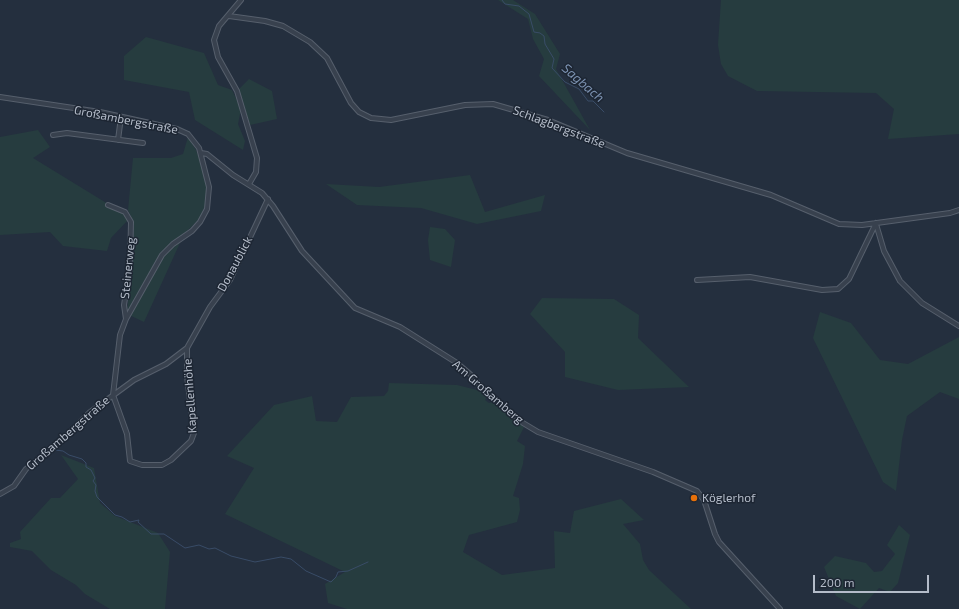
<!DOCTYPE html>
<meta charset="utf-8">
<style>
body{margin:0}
#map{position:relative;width:959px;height:609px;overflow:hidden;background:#242f3e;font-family:"Exo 2",sans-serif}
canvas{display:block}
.scale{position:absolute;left:813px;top:575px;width:116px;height:18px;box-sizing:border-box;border:2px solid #b4bcc9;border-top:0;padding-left:5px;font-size:12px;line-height:14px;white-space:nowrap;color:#b4bcc9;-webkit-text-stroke:3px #1d2633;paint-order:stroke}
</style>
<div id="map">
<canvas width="959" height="609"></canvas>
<div class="scale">200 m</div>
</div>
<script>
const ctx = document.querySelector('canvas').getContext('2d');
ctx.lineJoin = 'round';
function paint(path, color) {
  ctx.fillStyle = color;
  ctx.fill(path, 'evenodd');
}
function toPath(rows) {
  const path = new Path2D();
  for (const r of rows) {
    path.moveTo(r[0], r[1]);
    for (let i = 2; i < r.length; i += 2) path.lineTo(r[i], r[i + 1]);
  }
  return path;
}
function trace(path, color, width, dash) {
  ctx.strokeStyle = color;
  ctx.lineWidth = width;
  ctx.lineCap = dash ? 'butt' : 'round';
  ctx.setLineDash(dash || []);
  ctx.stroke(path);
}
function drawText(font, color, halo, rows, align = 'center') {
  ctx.font = font + ' "Exo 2",sans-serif';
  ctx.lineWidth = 3;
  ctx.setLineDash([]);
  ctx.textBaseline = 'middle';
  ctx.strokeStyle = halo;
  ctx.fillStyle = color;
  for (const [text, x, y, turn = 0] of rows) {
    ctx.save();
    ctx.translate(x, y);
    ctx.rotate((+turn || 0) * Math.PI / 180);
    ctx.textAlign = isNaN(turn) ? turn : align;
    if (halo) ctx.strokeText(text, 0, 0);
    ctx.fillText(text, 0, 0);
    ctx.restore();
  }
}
paint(toPath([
 [498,0,513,0,535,14,560,54,556,69,590,130,539,76,544,59,533,39,528,19],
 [721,0,959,0,959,134,888,139,894,109,876,93,757,91,728,76,721,64,718,45],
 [146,37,204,53,218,85,232,90,241,109,238,124,245,141,243,150,195,120,189,92,124,80,124,56],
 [249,79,272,91,277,119,250,125,238,90],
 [38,130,50,147,33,158,126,215,128,220,111,238,107,251,63,246,50,232,0,235,0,137],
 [188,137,196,150,203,168,208,192,207,201,200,218,184,234,144,322,127,314,133,247,134,223,128,210,133,158,171,158,183,154],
 [470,175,485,212,545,195,541,211,477,224,421,208,357,205,326,184,379,187],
 [430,227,445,229,455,240,451,267,430,260,428,240],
 [542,298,614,299,639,315,638,338,689,387,618,390,565,377,565,352,530,314],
 [820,312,851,323,880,360,908,364,959,337,959,399,940,392,907,416,902,440,896,491,883,482,813,338],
 [389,383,457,385,481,391,487,396,485,400,489,403,493,402,524,427,517,441,525,446,523,464,513,496,519,498,520,510,517,522,469,535,463,552,502,575,555,568,554,531,570,533,574,511,621,499,644,520,623,524,640,544,643,560,649,570,691,609,347,609,328,603,325,584,345,572,225,514,254,468,227,456,274,405,312,396,316,421,337,422,351,397,384,396,388,391],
 [61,455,94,468,100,503,115,516,158,533,170,552,165,609,110,609,85,594,76,585,51,570,32,551,10,547,10,543,21,539,20,532,51,498,60,498,78,479],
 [899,525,910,535,898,583,890,592,879,588,860,609,836,596,824,567,835,556,866,563,874,572,882,571,895,554,887,545]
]), '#263c3f');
trace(toPath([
 [502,0,505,4,519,6,529,14,534,32,540,33,544,36,545,44,554,59,552,68,565,82,579,89,588,101,593,101,604,112],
 [55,450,63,451,69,455,82,459,86,463,86,467,91,470,95,478,93,481,96,485,95,491,97,497,115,515,122,517,130,522,139,520,138,522,151,534,164,534,185,548,199,545,209,549,215,548,231,556,255,562,281,557,291,559,306,571,331,582,336,577,338,572,348,571,368,562]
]), '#394c67', 1);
const minor = toPath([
 [241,0,219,26,214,40,218,57,237,91,257,158,256,172,249,184],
 [229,16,265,21,283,26,310,42,327,58,351,103,359,112,371,118,391,120,465,105,493,104,548,120,627,153,771,195,839,224,862,225,950,213,959,210],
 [0,97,100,112,177,129,188,134,199,148,209,187,207,209,200,222,192,231,173,244,162,255,126,319,120,335,113,395],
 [53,135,67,133,143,143],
 [118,140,121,117],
 [201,153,207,154,233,175,262,193,273,206,302,251,355,308,400,327,457,363,470,374,491,397,523,423,538,432,653,472,697,491,704,500,715,534,719,542,780,609],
 [108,205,125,212,131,222,130,267,124,305,126,319],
 [876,224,884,251,900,281,922,303,959,326],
 [697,280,750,277,822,290,838,289,849,279,876,223],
 [113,395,127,434,130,461,142,465,162,465,171,460,191,441,194,433,187,376,187,348,210,307,230,280,268,199],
 [0,494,14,486,26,469,63,439,89,413,134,380,166,364,187,348]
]);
trace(minor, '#565f6c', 6);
trace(minor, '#38414e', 4);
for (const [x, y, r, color] of [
 [694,498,4,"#e8710a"]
]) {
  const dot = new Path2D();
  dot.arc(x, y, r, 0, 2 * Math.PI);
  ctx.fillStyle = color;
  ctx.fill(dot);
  trace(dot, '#1d2633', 1.5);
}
drawText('12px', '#b4bcc9', '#1d2633', [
 ["Großambergstraße",126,120,11],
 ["Schlagbergstraße",559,127,21],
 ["Donaublick",235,264,-62],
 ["Steinerweg",128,268,-84],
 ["Am Großamberg",488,392,41],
 ["Kapellenhöhe",190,396,-94],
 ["Großambergstraße",68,433,-41]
]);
drawText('12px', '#b4bcc9', '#1d2633', [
 ["Köglerhof",702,498]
], 'left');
drawText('italic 13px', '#7c92b1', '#1d2633', [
 ["Sagbach",583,83,41]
]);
</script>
